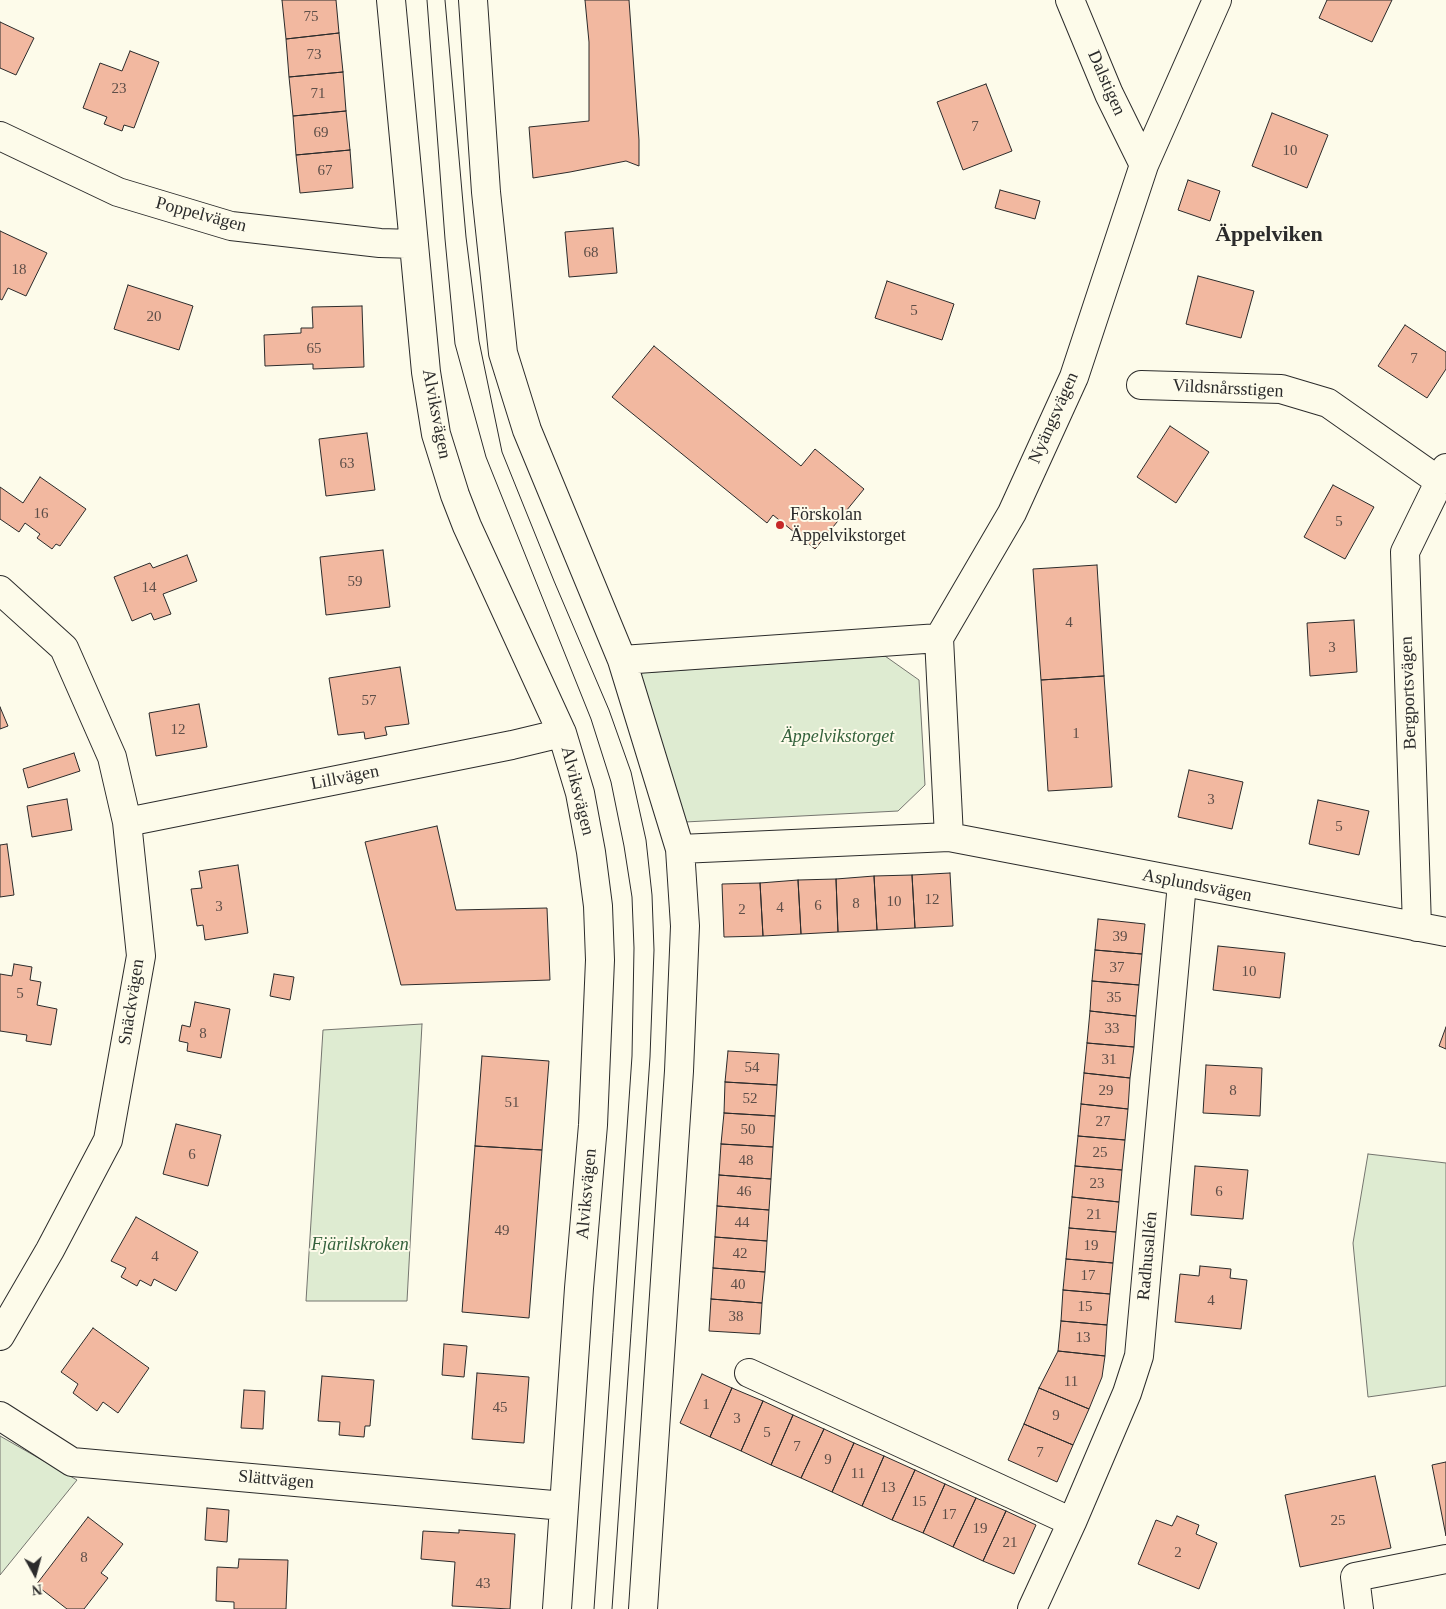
<!DOCTYPE html>
<meta charset="utf-8">
<style>
body{margin:0}
#map{position:relative;width:1446px;height:1609px;overflow:hidden;background:#fdfbea;font-family:"Times New Roman",serif}
canvas{display:block}
.north{position:absolute;left:10px;top:1549px;width:50px;height:50px;-webkit-text-stroke:4px #fdfbea;paint-order:stroke;rotate:173deg;font-size:14px;font-weight:700;line-height:20px;text-align:center;color:#2b2b2b}
.north::after{content:'';display:block;margin:auto;width:18px;height:22px;background:#2b2b2b;clip-path:polygon(50% 0,100% 100%,50% 72%,0 100%)}
</style>
<div id="map">
<canvas width="1446" height="1609"></canvas>
<div class="north">N</div>
</div>
<script>
const ctx = document.querySelector('canvas').getContext('2d');
ctx.lineJoin = 'round';
function paint(path, color) {
  ctx.fillStyle = color;
  ctx.fill(path, 'evenodd');
}
function toPath(rows) {
  const path = new Path2D();
  for (const r of rows) {
    path.moveTo(r[0], r[1]);
    for (let i = 2; i < r.length; i += 2) path.lineTo(r[i], r[i + 1]);
  }
  return path;
}
function trace(path, color, width, dash) {
  ctx.strokeStyle = color;
  ctx.lineWidth = width;
  ctx.lineCap = dash ? 'butt' : 'round';
  ctx.setLineDash(dash || []);
  ctx.stroke(path);
}
function drawText(font, color, halo, rows, align = 'center') {
  ctx.font = font + ' "Times New Roman",serif';
  ctx.lineWidth = 4;
  ctx.setLineDash([]);
  ctx.textBaseline = 'middle';
  ctx.strokeStyle = halo;
  ctx.fillStyle = color;
  for (const [text, x, y, turn = 0] of rows) {
    ctx.save();
    ctx.translate(x, y);
    ctx.rotate((+turn || 0) * Math.PI / 180);
    ctx.textAlign = isNaN(turn) ? turn : align;
    if (halo) ctx.strokeText(text, 0, 0);
    ctx.fillText(text, 0, 0);
    ctx.restore();
  }
}
const green = toPath([
 [885,656,919,680,925,785,898,811,685,822,638,673,885,656],
 [422,1024,407,1301,306,1301,323,1030,422,1024],
 [1368,1154,1446,1163,1446,1386,1368,1397,1353,1243,1368,1154],
 [0,1436,77,1480,0,1575,0,1436]
]);
paint(green, '#deebd1');
trace(green, '#74746e', 1);
const building = toPath([
 [282,0,336,0,339,33,286,39,282,0],
 [585,0,629,0,639,140,639,166,626,161,570,172,533,178,529,127,589,121,589,42,585,0],
 [1327,0,1392,0,1372,42,1319,18,1327,0],
 [0,22,34,38,16,75,0,68,0,22],
 [339,33,343,72,289,77,286,39,339,33],
 [130,51,159,62,134,128,124,125,122,131,104,124,107,117,83,108,100,63,122,71,130,51],
 [343,72,346,111,293,116,289,77,343,72],
 [986,84,1012,151,963,170,937,102,986,84],
 [346,111,350,150,296,155,293,116,346,111],
 [1272,113,1328,135,1307,188,1252,166,1272,113],
 [350,150,353,188,300,193,296,155,350,150],
 [1188,180,1220,191,1210,221,1178,210,1188,180],
 [1000,190,1040,201,1035,219,995,208,1000,190],
 [613,228,617,273,569,277,565,232,613,228],
 [0,231,47,253,26,296,8,288,2,300,0,299,0,231],
 [1198,276,1254,291,1241,338,1186,324,1198,276],
 [887,281,954,304,942,340,875,318,887,281],
 [128,285,193,306,179,350,114,329,128,285],
 [362,306,364,367,313,369,313,364,265,366,264,335,301,333,301,328,313,328,312,307,362,306],
 [1405,325,1446,352,1446,369,1427,398,1378,366,1405,325],
 [654,346,801,466,815,449,864,489,815,549,773,515,767,523,612,397,654,346],
 [1170,426,1209,452,1176,503,1137,477,1170,426],
 [367,433,375,490,326,496,319,439,367,433],
 [40,477,86,509,60,546,56,544,52,549,37,538,40,534,25,523,19,532,0,519,0,487,23,503,40,477],
 [1333,485,1374,507,1345,559,1304,537,1333,485],
 [383,550,390,607,326,615,320,557,383,550],
 [187,555,197,581,163,594,171,614,154,620,151,613,132,621,114,577,150,563,153,568,187,555],
 [1097,565,1104,676,1041,680,1033,569,1097,565],
 [1354,620,1357,672,1310,676,1307,623,1354,620],
 [400,667,409,724,385,727,387,735,365,739,364,732,338,735,329,678,400,667],
 [1104,676,1112,787,1048,791,1041,680,1104,676],
 [199,704,207,747,156,756,149,713,199,704],
 [0,707,8,726,0,729,0,707],
 [74,753,80,771,28,788,23,769,74,753],
 [1189,770,1243,782,1232,829,1178,817,1189,770],
 [67,799,72,830,32,837,27,806,67,799],
 [1318,800,1369,811,1359,855,1309,844,1318,800],
 [437,826,456,910,547,908,550,980,401,985,365,842,437,826],
 [7,844,14,895,0,897,0,845,7,844],
 [238,865,248,933,205,940,203,925,197,926,191,889,202,888,199,871,238,865],
 [950,873,953,926,915,928,912,875,950,873],
 [912,875,915,928,877,930,874,876,912,875],
 [874,876,877,930,838,932,836,879,874,876],
 [836,879,838,932,801,934,798,880,836,879],
 [798,880,801,934,763,936,760,883,798,880],
 [760,883,763,936,724,937,722,884,760,883],
 [1098,919,1145,924,1142,954,1095,950,1098,919],
 [1218,946,1285,953,1280,998,1213,990,1218,946],
 [1095,950,1142,954,1139,985,1092,981,1095,950],
 [14,964,32,967,30,980,41,982,37,1005,57,1009,51,1045,26,1041,27,1035,0,1031,0,974,12,976,14,964],
 [274,974,294,977,290,1000,270,996,274,974],
 [1092,981,1139,985,1136,1016,1090,1011,1092,981],
 [195,1002,230,1009,221,1058,187,1051,188,1043,179,1041,182,1025,190,1027,195,1002],
 [1090,1011,1136,1016,1134,1047,1087,1043,1090,1011],
 [1446,1027,1446,1049,1439,1046,1446,1027],
 [1087,1043,1134,1047,1130,1078,1084,1073,1087,1043],
 [728,1051,779,1054,777,1085,725,1082,728,1051],
 [482,1056,549,1061,542,1150,475,1146,482,1056],
 [1206,1065,1262,1068,1260,1116,1203,1113,1206,1065],
 [1084,1073,1130,1078,1128,1109,1081,1104,1084,1073],
 [725,1082,777,1085,775,1116,724,1113,725,1082],
 [1081,1104,1128,1109,1125,1140,1078,1136,1081,1104],
 [724,1113,775,1116,773,1147,721,1144,724,1113],
 [176,1124,221,1135,208,1186,163,1174,176,1124],
 [1078,1136,1125,1140,1122,1170,1075,1166,1078,1136],
 [721,1144,773,1147,771,1179,719,1175,721,1144],
 [475,1146,542,1150,529,1318,462,1312,475,1146],
 [1075,1166,1122,1170,1119,1202,1072,1197,1075,1166],
 [1195,1166,1248,1170,1243,1219,1191,1215,1195,1166],
 [719,1175,771,1179,769,1210,717,1206,719,1175],
 [1072,1197,1119,1202,1116,1232,1069,1228,1072,1197],
 [717,1206,769,1210,767,1241,715,1237,717,1206],
 [136,1217,198,1252,176,1291,154,1279,151,1286,140,1280,137,1286,121,1277,126,1268,111,1261,136,1217],
 [1069,1228,1116,1232,1113,1263,1066,1259,1069,1228],
 [715,1237,767,1241,765,1272,713,1268,715,1237],
 [1066,1259,1113,1263,1110,1294,1063,1290,1066,1259],
 [1200,1266,1231,1269,1230,1278,1247,1280,1241,1329,1175,1322,1180,1274,1199,1276,1200,1266],
 [713,1268,765,1272,762,1303,711,1299,713,1268],
 [1063,1290,1110,1294,1107,1325,1061,1321,1063,1290],
 [711,1299,762,1303,760,1334,709,1331,711,1299],
 [1061,1321,1107,1325,1105,1356,1058,1351,1061,1321],
 [93,1328,149,1368,118,1413,103,1402,97,1411,73,1393,78,1384,61,1372,93,1328],
 [444,1344,467,1346,464,1377,442,1375,444,1344],
 [1058,1351,1105,1356,1102,1377,1089,1409,1039,1388,1058,1351],
 [477,1373,529,1377,524,1443,472,1439,477,1373],
 [702,1374,732,1388,710,1437,680,1423,702,1374],
 [322,1376,374,1380,370,1426,365,1426,364,1437,339,1435,340,1422,318,1421,322,1376],
 [732,1388,763,1401,741,1451,710,1437,732,1388],
 [1039,1388,1089,1409,1073,1445,1024,1424,1039,1388],
 [244,1390,265,1391,263,1429,241,1428,244,1390],
 [763,1401,793,1415,771,1465,741,1451,763,1401],
 [793,1415,824,1429,801,1478,771,1465,793,1415],
 [1024,1424,1073,1445,1057,1482,1008,1460,1024,1424],
 [824,1429,854,1443,832,1492,801,1478,824,1429],
 [854,1443,884,1456,862,1506,832,1492,854,1443],
 [884,1456,915,1470,892,1520,862,1506,884,1456],
 [1446,1462,1446,1536,1432,1465,1446,1462],
 [915,1470,945,1484,923,1533,892,1520,915,1470],
 [1375,1476,1391,1548,1300,1567,1285,1495,1375,1476],
 [945,1484,976,1498,953,1547,923,1533,945,1484],
 [976,1498,1006,1511,983,1561,953,1547,976,1498],
 [207,1508,229,1510,227,1542,205,1540,207,1508],
 [1006,1511,1036,1525,1014,1574,983,1561,1006,1511],
 [1177,1516,1199,1525,1196,1534,1217,1543,1199,1589,1138,1564,1156,1520,1172,1526,1177,1516],
 [88,1517,123,1544,101,1573,108,1578,84,1609,67,1609,36,1585,88,1517],
 [459,1530,515,1534,510,1609,452,1606,455,1562,421,1559,423,1531,459,1533,459,1530],
 [239,1559,288,1560,286,1609,234,1609,234,1602,216,1601,217,1567,238,1568,239,1559]
]);
paint(building, '#f2b8a0');
trace(building, '#2b2b2b', 1);
const minor = toPath([
 [391,0,426,372,436,434,455,495,467,526,562,733,580,793,591,852,598,906,600,960,593,1125,579,1288,557,1609],
 [473,0,486,192,503,353,527,430,622,660,680,849,685,926,679,1071,643,1609],
 [1070,0,1109,94,1144,165],
 [0,136,118,192,231,226,380,243,414,244],
 [1141,385,1281,389,1328,403,1439,481],
 [0,590,64,648,112,757,127,822,141,956,108,1140,50,1250,0,1336],
 [622,660,939,638],
 [127,822,512,745,562,733],
 [949,837,939,638,1012,513,1074,377,1144,165,1217,0],
 [680,849,949,837,1446,932],
 [1417,927,1405,552,1446,468],
 [749,1373,1072,1522],
 [0,1416,72,1462,564,1506],
 [1032,1609,1072,1522,1127,1393,1139,1356,1182,883],
 [1359,1609,1355,1577,1446,1559]
]);
trace(minor, '#2b2b2b', 30);
trace(minor, '#fdfbea', 28);
trace(toPath([
 [427,0,445,239,455,344,486,457,591,719,611,782,624,846,632,897,634,948,632,1056,594,1609],
 [445,0,466,237,479,341,502,452,554,581,609,710,631,772,646,840,652,895,654,950,650,1057,612,1609]
]), '#2b2b2b', 1);
for (const [x, y, r, color] of [
 [780,525,5,"#c62828"]
]) {
  const dot = new Path2D();
  dot.arc(x, y, r, 0, 2 * Math.PI);
  ctx.fillStyle = color;
  ctx.fill(dot);
  trace(dot, '#fdfbea', 2);
}
drawText('15px', '#5d4e48', null, [
 ["75",311,17],
 ["73",314,55],
 ["23",119,89],
 ["71",318,94],
 ["7",975,127],
 ["69",321,133],
 ["10",1290,151],
 ["67",325,171],
 ["68",591,253],
 ["18",19,270],
 ["5",914,311],
 ["20",154,317],
 ["65",314,349],
 ["7",1414,359],
 ["63",347,464],
 ["16",41,514],
 ["5",1339,522],
 ["59",355,582],
 ["14",149,588],
 ["4",1069,623],
 ["3",1332,648],
 ["57",369,701],
 ["12",178,730],
 ["1",1076,734],
 ["3",1211,800],
 ["5",1339,827],
 ["12",932,900],
 ["10",894,902],
 ["8",856,904],
 ["6",818,906],
 ["3",219,907],
 ["4",780,908],
 ["2",742,910],
 ["39",1120,937],
 ["37",1117,968],
 ["10",1249,972],
 ["5",20,994],
 ["35",1114,998],
 ["33",1112,1029],
 ["8",203,1034],
 ["31",1109,1060],
 ["54",752,1068],
 ["29",1106,1091],
 ["8",1233,1091],
 ["52",750,1099],
 ["51",512,1103],
 ["27",1103,1122],
 ["50",748,1130],
 ["25",1100,1153],
 ["6",192,1155],
 ["48",746,1161],
 ["23",1097,1184],
 ["46",744,1192],
 ["6",1219,1192],
 ["21",1094,1215],
 ["44",742,1223],
 ["49",502,1231],
 ["19",1091,1246],
 ["42",740,1254],
 ["4",155,1257],
 ["17",1088,1276],
 ["40",738,1285],
 ["4",1211,1301],
 ["15",1085,1307],
 ["38",736,1317],
 ["13",1083,1338],
 ["11",1071,1382],
 ["1",706,1405],
 ["45",500,1408],
 ["9",1056,1416],
 ["3",737,1419],
 ["5",767,1433],
 ["7",797,1447],
 ["7",1040,1453],
 ["9",828,1460],
 ["11",858,1474],
 ["13",888,1488],
 ["15",919,1502],
 ["17",949,1515],
 ["25",1338,1521],
 ["19",980,1529],
 ["21",1010,1543],
 ["2",1178,1553],
 ["8",84,1558],
 ["43",483,1584]
]);
drawText('18px', '#2b2b2b', '#fdfbea', [
 ["Dalstigen",1106,83,66],
 ["Poppelvägen",201,215,15],
 ["Vildsnårsstigen",1228,389,3],
 ["Alviksvägen",436,414,79],
 ["Nyängsvägen",1054,418,-66],
 ["Bergportsvägen",1409,693,-92],
 ["Lillvägen",345,778,-11],
 ["Alviksvägen",577,791,76],
 ["Asplundsvägen",1197,886,11],
 ["Snäckvägen",132,1002,-81],
 ["Alviksvägen",587,1194,-85],
 ["Radhusallén",1148,1256,-85],
 ["Slättvägen",276,1480,5]
]);
drawText('18px', '#2b2b2b', '#fdfbea', [
 ["Förskolan",790,515],
 ["Äppelvikstorget",790,536]
], 'left');
drawText('italic 18px', '#34623c', '#fdfbea', [
 ["Äppelvikstorget",838,737],
 ["Fjärilskroken",360,1245]
]);
drawText('bold 22px', '#2b2b2b', '#fdfbea', [
 ["Äppelviken",1269,235]
]);
</script>
